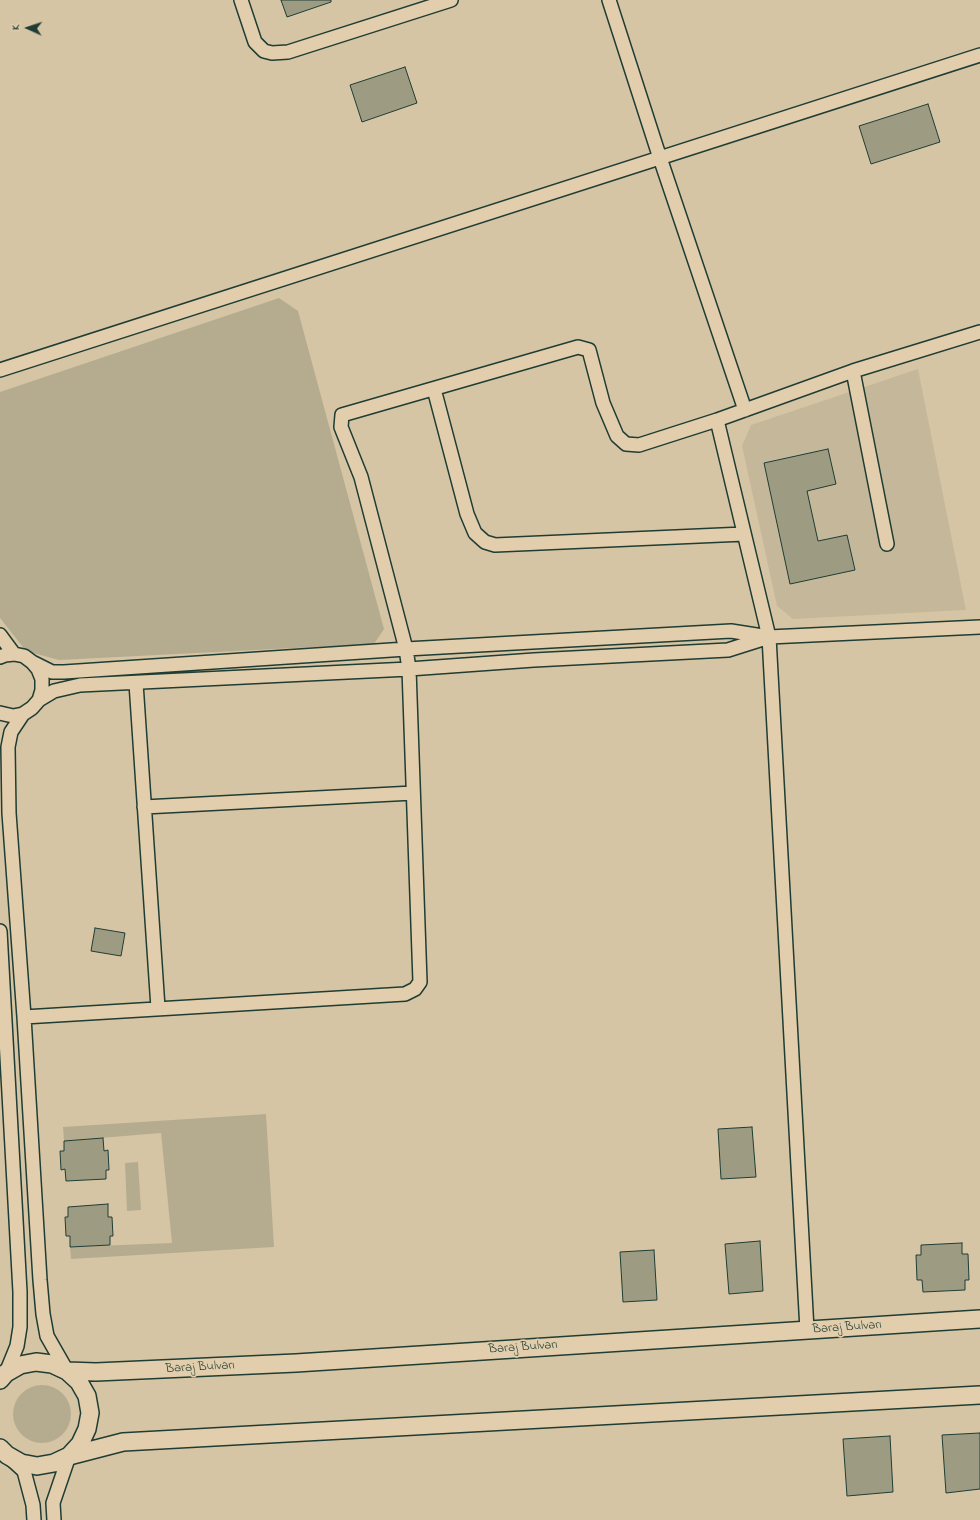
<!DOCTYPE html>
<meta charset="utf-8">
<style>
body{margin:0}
#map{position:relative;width:980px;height:1520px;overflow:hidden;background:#d6c5a5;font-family:"Indie Flower",sans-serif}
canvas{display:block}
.north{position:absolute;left:8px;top:8px;width:40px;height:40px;-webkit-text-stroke:3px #e2ceac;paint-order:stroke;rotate:273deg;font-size:11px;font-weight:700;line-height:16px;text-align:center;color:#1f3d34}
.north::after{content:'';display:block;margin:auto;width:14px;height:18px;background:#1f3d34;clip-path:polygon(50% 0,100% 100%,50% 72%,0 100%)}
</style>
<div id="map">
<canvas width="980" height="1520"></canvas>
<div class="north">K</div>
</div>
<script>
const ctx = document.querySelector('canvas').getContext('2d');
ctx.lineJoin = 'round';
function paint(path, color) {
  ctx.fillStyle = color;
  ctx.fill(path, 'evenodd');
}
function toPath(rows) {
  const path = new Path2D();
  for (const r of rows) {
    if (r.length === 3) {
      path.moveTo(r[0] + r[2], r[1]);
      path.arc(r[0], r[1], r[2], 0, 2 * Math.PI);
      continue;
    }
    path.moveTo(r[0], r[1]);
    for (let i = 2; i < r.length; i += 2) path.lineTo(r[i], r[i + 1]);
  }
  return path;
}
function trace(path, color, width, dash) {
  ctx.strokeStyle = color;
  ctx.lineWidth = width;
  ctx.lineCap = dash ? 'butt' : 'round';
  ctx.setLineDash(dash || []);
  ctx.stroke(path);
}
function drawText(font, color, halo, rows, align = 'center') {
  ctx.font = font + ' "Indie Flower",sans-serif';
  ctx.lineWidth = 3.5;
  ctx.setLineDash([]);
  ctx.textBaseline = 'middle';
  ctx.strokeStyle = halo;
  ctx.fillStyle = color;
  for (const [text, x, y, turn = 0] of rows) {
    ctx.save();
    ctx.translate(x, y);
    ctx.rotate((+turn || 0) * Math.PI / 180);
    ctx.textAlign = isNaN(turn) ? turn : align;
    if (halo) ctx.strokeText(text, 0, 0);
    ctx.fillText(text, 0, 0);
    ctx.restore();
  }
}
paint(toPath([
 [918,369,966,610,793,619,777,606,742,446,751,425]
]), '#c5b89a');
paint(toPath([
 [279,298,298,311,384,629,374,644,59,660,26,651,0,618,0,392],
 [266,1114,274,1247,71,1259,70,1247,172,1243,161,1133,64,1141,63,1127],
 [138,1162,141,1210,127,1211,125,1163],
 [42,1414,29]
]), '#b5ac90');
const building = toPath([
 [281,0,331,0,331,2,287,17,281,0],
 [405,67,417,103,362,122,350,85,405,67],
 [928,104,940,142,871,164,859,126,928,104],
 [828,449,836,484,807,491,818,541,847,535,855,570,790,584,764,463,828,449],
 [95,928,125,933,121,956,91,951,95,928],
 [752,1127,756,1177,721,1179,718,1129,752,1127],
 [103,1138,104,1151,108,1150,109,1170,106,1170,106,1179,66,1181,65,1169,61,1170,60,1151,64,1151,64,1141,103,1138],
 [108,1204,108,1217,112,1217,113,1236,110,1236,110,1245,70,1247,70,1236,66,1236,65,1217,68,1217,68,1207,108,1204],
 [760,1241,763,1291,729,1294,725,1244,760,1241],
 [962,1243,962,1254,968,1254,969,1280,965,1280,965,1290,923,1292,922,1280,917,1280,916,1255,921,1255,921,1245,962,1243],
 [654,1250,657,1300,623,1302,620,1252,654,1250],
 [980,1433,980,1489,946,1493,942,1435,980,1433],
 [890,1436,893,1492,847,1496,843,1439,890,1436]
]);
paint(building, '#9d9b81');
trace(building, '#1f3d34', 1);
const minor = toPath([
 [241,0,255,42,264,51,272,53,288,52,451,0],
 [609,0,657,149,745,410],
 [0,370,980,55],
 [853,371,887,544],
 [434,389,467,514,475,533,485,542,495,545,744,534],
 [717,420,769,637,807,1330],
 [0,635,14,654],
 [769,637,980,627],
 [0,657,5,655,14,654,24,656,32,662,38,669,42,679,42,690,39,700,32,708,23,714,13,716,0,713],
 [32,662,52,672,64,672,406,649,731,631,769,637,728,650,534,660,409,669,80,685,54,691,39,700],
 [136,683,158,1008],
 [23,714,11,732,8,747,9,813,24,1017,40,1280,43,1314,47,1336,67,1371],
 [144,807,413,793],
 [0,931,20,1292,20,1327,17,1346,6,1373],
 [24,1017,405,994,415,989,420,982,409,669,406,649,361,477,341,427,342,415,578,347,589,350,603,403,617,436,626,444,639,445,717,420,853,371,980,332],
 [12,1460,24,1471,33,1505,34,1520],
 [54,1520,53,1503,69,1456]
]);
const major = toPath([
 [67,1371,96,1372,296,1363,980,1319],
 [0,1380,6,1373,20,1365,36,1362,52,1364,67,1371,79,1382,87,1396,90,1413,87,1429,80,1444,69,1456,54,1463,37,1466,21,1463,7,1455,0,1448],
 [69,1456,123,1442,980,1395]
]);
trace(minor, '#1f3d34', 16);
trace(major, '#1f3d34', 20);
trace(minor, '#e2ceac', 13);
trace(major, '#e2ceac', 17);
drawText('13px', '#1f3d34', '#e2ceac', [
 ["Baraj Bulvarı",847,1328,-4],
 ["Baraj Bulvarı",523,1348,-4],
 ["Baraj Bulvarı",200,1368,-3]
]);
</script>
